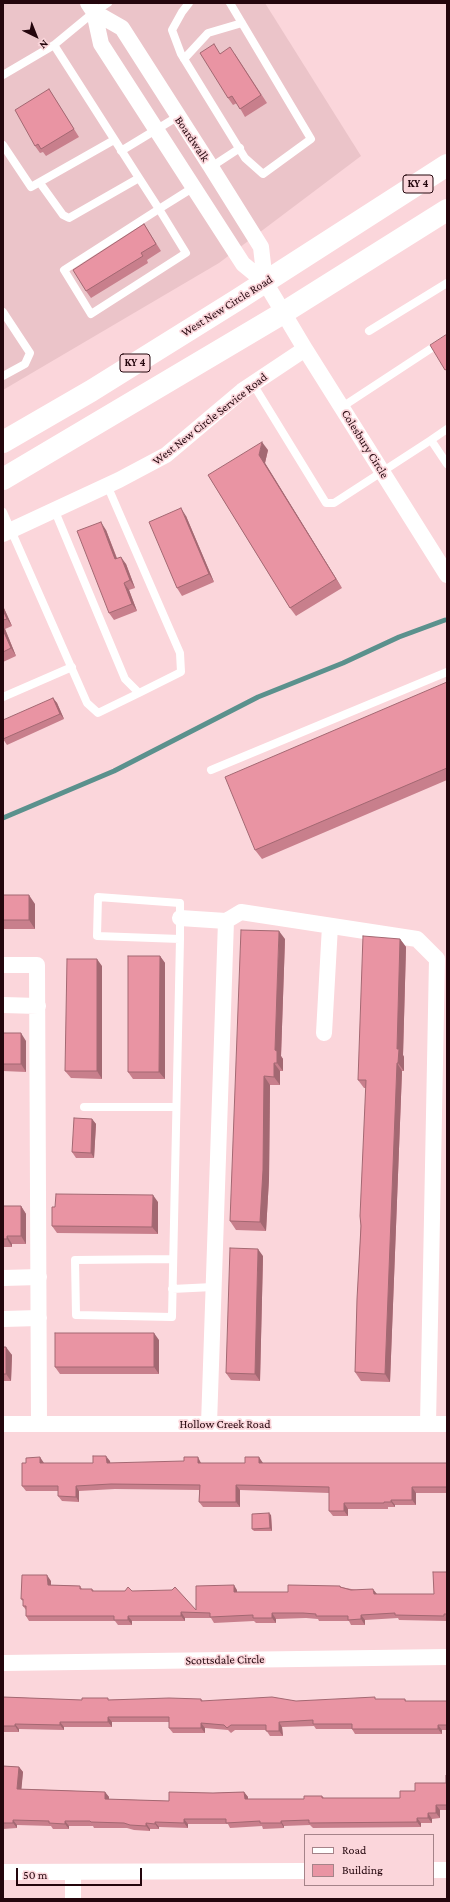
<!DOCTYPE html>
<style>
body{margin:0}
#map{position:relative;width:450px;height:1902px;overflow:hidden;background:#fbd6db;font-family:"Crimson Pro",serif}
canvas{display:block}
.frame{position:absolute;inset:0;border:4px solid #24060d;pointer-events:none}
.legend{position:absolute;left:304px;top:1834px;width:130px;height:52px;box-sizing:border-box;background:#fbd6db;border:1px solid #a58389;margin:0;padding:5px 7px;list-style:none;font-size:12px;color:#24060d}
.legend li{display:flex;align-items:center;gap:8px;height:20px}
.legend b{width:20px;border:1px solid #a58389}
.north{position:absolute;left:16px;top:16px;width:40px;height:40px;-webkit-text-stroke:3px #fbd6db;paint-order:stroke;rotate:137deg;font-size:11px;font-weight:700;line-height:16px;text-align:center;color:#24060d}
.north::after{content:'';display:block;margin:auto;width:14px;height:18px;background:#24060d;clip-path:polygon(50% 0,100% 100%,50% 72%,0 100%)}
.scale{position:absolute;left:16px;top:1868px;width:126px;height:18px;box-sizing:border-box;border:2px solid #24060d;border-top:0;padding-left:5px;font-size:12px;line-height:14px;white-space:nowrap;color:#24060d;-webkit-text-stroke:3px #fbd6db;paint-order:stroke}
</style>
<div id="map">
<canvas width="450" height="1902"></canvas>
<div class="frame"></div>
<ul class="legend">
<li><b style="height:5px;background:#fff"></b>Road</li>
<li><b style="height:11px;background:#e994a3"></b>Building</li>
</ul>
<div class="north">N</div>
<div class="scale">50 m</div>
</div>
<script>
const ctx = document.querySelector('canvas').getContext('2d');
ctx.lineJoin = 'round';
function paint(path, color) {
  ctx.fillStyle = color;
  ctx.fill(path, 'evenodd');
}
function toPath(rows) {
  const path = new Path2D();
  for (const r of rows) {
    path.moveTo(r[0], r[1]);
    for (let i = 2; i < r.length; i += 2) path.lineTo(r[i], r[i + 1]);
  }
  return path;
}
function trace(path, color, width, dash) {
  ctx.strokeStyle = color;
  ctx.lineWidth = width;
  ctx.lineCap = dash ? 'butt' : 'round';
  ctx.setLineDash(dash || []);
  ctx.stroke(path);
}
function drawText(font, color, halo, rows, align = 'center') {
  ctx.font = font + ' "Crimson Pro",serif';
  ctx.lineWidth = 3.5;
  ctx.setLineDash([]);
  ctx.textBaseline = 'middle';
  ctx.strokeStyle = halo;
  ctx.fillStyle = color;
  for (const [text, x, y, turn = 0] of rows) {
    ctx.save();
    ctx.translate(x, y);
    ctx.rotate((+turn || 0) * Math.PI / 180);
    ctx.textAlign = isNaN(turn) ? turn : align;
    if (halo) ctx.strokeText(text, 0, 0);
    ctx.fillText(text, 0, 0);
    ctx.restore();
  }
}
paint(toPath([
 [3,3,265,3,361,156,219,263,3,390]
]), '#ebc4c9');
trace(toPath([
 [3,818,114,771,258,697,343,663,399,637,445,620]
]), '#5b918d', 5);
trace(toPath([
 [189,3,182,12,172,30,181,54,245,158,263,174,311,139,230,3],
 [54,45,139,178,159,209,186,253,91,314,64,270,159,209,194,187],
 [184,59,208,33,242,23],
 [3,75,54,45,94,12,108,3],
 [3,145,31,187,114,140],
 [121,151,177,117],
 [211,167,240,148],
 [40,183,63,215,69,218,139,178],
 [3,312,30,353,25,364,3,376],
 [369,331,447,283],
 [253,384,326,503,334,503,431,440,447,464],
 [342,407,447,338],
 [431,440,447,429],
 [54,509,125,679,139,693,181,672,180,653,107,485],
 [3,512,87,703,98,713,139,693],
 [3,697,72,667],
 [211,770,447,672],
 [84,1107,176,1107],
 [173,1259,75,1260,76,1315,172,1317,180,939,180,903,98,897,97,936,180,939],
 [172,1289,213,1287]
]), '#fff', 8);
trace(toPath([
 [88,3,94,12,101,44,243,264,265,282,305,349,447,575],
 [94,12,122,28,211,167,261,247,265,282],
 [3,534,119,480,166,455,242,391,305,349],
 [180,918,226,921],
 [3,965,37,965,39,1424],
 [3,1005,38,1006],
 [324,1033,330,926],
 [3,1278,39,1277],
 [3,1319,39,1318],
 [3,1424,447,1424],
 [209,1424,226,921,241,912,417,939,437,959,428,1424],
 [3,1663,447,1657],
 [433,1870,447,1870],
 [3,1872,305,1871],
 [73,1899,73,1872]
]), '#fff', 16);
trace(toPath([
 [3,442,91,391,237,300,447,165],
 [3,479,283,313,447,210]
]), '#fff', 22);
paint(toPath([
 [220,53,235,54,267,103,245,117,237,103,233,105,228,98],
 [49,89,79,137,46,156,43,152,40,153,35,146],
 [144,224,161,251,147,260,148,263,91,298,86,291],
 [268,450,265,463,342,588,296,616,290,608,208,475],
 [186,516,214,582,182,596,177,588],
 [106,530,117,558,126,564,135,588,129,590,137,611,114,620,109,613],
 [3,606,12,626,5,629,16,656,3,662],
 [447,682,447,780,262,859,255,850],
 [53,698,57,703,64,719,7,745,3,739],
 [3,895,35,904,35,929,3,929],
 [285,939,281,1056,283,1059,283,1071,280,1071,280,1085,270,1085,269,1179,266,1231,236,1230,230,1221],
 [400,939,406,947,403,1055,404,1057,404,1071,402,1071,390,1382,361,1381,355,1372,366,1088,364,1088,358,1080],
 [160,956,165,963,165,1079,133,1079,128,1072],
 [102,966,102,1079,71,1078,65,1071],
 [3,1033,26,1041,26,1072,3,1071],
 [92,1119,96,1124,94,1158,76,1158,72,1152],
 [158,1202,158,1234,57,1233,52,1226],
 [3,1206,21,1206,26,1214,26,1244,12,1244,12,1247,3,1247],
 [263,1256,260,1381,231,1380,226,1373],
 [159,1340,159,1374,60,1374,55,1367],
 [3,1347,12,1355,11,1381,3,1381],
 [110,1461,110,1463,447,1463,447,1493,416,1493,416,1505,395,1505,395,1507,388,1507,388,1509,348,1509,348,1516,333,1516,329,1511,329,1493,240,1490,240,1507,203,1507,199,1502,199,1490,115,1489,79,1491,79,1502,62,1501,58,1496,58,1491,26,1491,22,1486,44,1463,93,1463],
 [271,1515,272,1531,254,1531,252,1529],
 [447,1572,447,1621,399,1620,398,1618,365,1620,365,1625,351,1625,349,1621,319,1621,318,1619,306,1618,276,1619,276,1623,256,1623,254,1621,214,1623,211,1618,185,1618,185,1621,132,1621,132,1625,118,1625,115,1621,29,1621,26,1616,26,1610,23,1606,23,1601,21,1599,51,1581,51,1585,80,1586,82,1589,92,1589,94,1591,132,1591,196,1610,237,1590,237,1592,288,1592,340,1586,341,1587,377,1594,434,1594],
 [3,1697,82,1700,201,1699,203,1701,296,1701,377,1699,405,1699,406,1701,447,1701,447,1730,442,1730,442,1734,355,1734,352,1729,316,1729,314,1726,282,1727,283,1736,270,1736,266,1730,235,1730,231,1733,228,1730,205,1728,205,1733,173,1733,169,1728,169,1722,112,1722,112,1727,64,1727,64,1730,19,1729,19,1732,3,1732],
 [3,1766,19,1767,23,1772,21,1789,105,1792,109,1797,109,1799,169,1801,213,1793,244,1792,248,1797,248,1799,304,1799,322,1796,324,1798,400,1798,415,1791,446,1783,447,1775,447,1810,440,1810,440,1818,432,1819,432,1823,421,1823,421,1827,313,1828,310,1825,284,1826,284,1828,263,1829,262,1826,230,1828,228,1824,188,1824,188,1828,159,1827,159,1829,150,1829,150,1831,134,1830,127,1828,94,1828,93,1826,69,1826,69,1829,53,1829,51,1826,17,1825,17,1828,3,1829]
]), '#c87f8c');
paint(toPath([
 [262,442,268,450,265,463,342,588,336,579,259,455],
 [181,508,186,516,214,582,209,574],
 [101,522,106,530,120,567,115,559],
 [121,557,126,564,135,588,130,580],
 [124,583,129,590,137,611,132,604],
 [3,606,12,626,7,619,3,610],
 [3,627,5,629,16,656,11,648,3,630],
 [53,698,57,703,64,719,60,714],
 [29,895,35,904,35,929,29,920],
 [279,931,285,939,281,1056,283,1059,283,1071,277,1063,275,1050],
 [400,939,406,947,403,1055,404,1057,404,1071,398,1063,397,1049],
 [160,956,165,963,165,1079,159,1072],
 [97,959,102,966,102,1079,97,1071],
 [21,1033,26,1041,26,1072,21,1064],
 [274,1063,280,1071,280,1085,274,1077],
 [397,1063,402,1071,390,1382,385,1374],
 [264,1076,270,1085,269,1179,266,1231,260,1222],
 [3,1096,4,1189,3,1188],
 [92,1119,96,1124,94,1158,91,1153],
 [153,1195,158,1202,158,1234,152,1227],
 [21,1206,26,1214,26,1244,21,1236],
 [7,1236,12,1244,12,1247,7,1239],
 [258,1249,263,1256,260,1381,255,1374],
 [154,1333,159,1340,159,1374,154,1367],
 [6,1347,12,1355,11,1381,6,1374],
 [106,1456,110,1461,111,1468,107,1463],
 [40,1457,44,1463,40,1463],
 [198,1457,201,1463,198,1463],
 [259,1457,263,1463,259,1463],
 [236,1485,240,1490,240,1507,236,1502],
 [76,1486,79,1491,79,1502,76,1497],
 [412,1487,416,1493,416,1505,412,1500],
 [391,1500,395,1505,395,1507,391,1502],
 [344,1503,348,1509,348,1516,344,1511],
 [269,1513,271,1515,272,1531,270,1528],
 [47,1575,51,1581,51,1591,48,1585],
 [234,1585,237,1590,237,1597,234,1592],
 [373,1589,377,1594,374,1594],
 [181,1612,185,1618,185,1621,181,1616],
 [272,1613,276,1619,276,1623,272,1618],
 [361,1615,365,1620,365,1625,361,1619],
 [128,1616,132,1621,132,1625,128,1620],
 [108,1717,112,1722,112,1727,108,1722],
 [60,1722,64,1727,64,1730,60,1725],
 [279,1722,282,1727,283,1736,279,1731],
 [201,1723,205,1728,205,1733,201,1728],
 [15,1724,19,1729,19,1732,15,1726],
 [438,1725,442,1730,442,1734,438,1729],
 [19,1767,23,1772,21,1794,17,1789],
 [105,1792,109,1797,109,1804,105,1799],
 [244,1792,248,1797,248,1805,245,1799],
 [436,1805,440,1810,440,1818,436,1813],
 [428,1813,432,1819,432,1823,428,1818],
 [417,1818,421,1823,421,1827,417,1822],
 [184,1819,188,1824,188,1828,184,1823],
 [13,1820,17,1825,17,1828,13,1823],
 [65,1821,69,1826,69,1829,65,1824],
 [281,1821,284,1826,284,1828,281,1823],
 [155,1822,159,1827,159,1829,155,1824],
 [146,1823,150,1829,150,1831,146,1826]
]), '#a36872');
const building = toPath([
 [214,44,220,54,230,47,261,95,240,109,232,96,228,98,200,53,214,44],
 [49,89,74,129,41,149,38,144,35,146,15,110,49,89],
 [144,224,156,244,141,253,143,256,86,291,73,270,144,224],
 [447,334,447,369,445,370,430,345,447,334],
 [262,442,259,455,336,579,290,608,208,475,262,442],
 [181,508,209,574,177,588,149,522,181,508],
 [101,522,115,559,121,557,130,580,124,583,132,604,109,613,77,531,101,522],
 [3,610,7,619,3,620,3,610],
 [3,630,11,648,3,652,3,630],
 [447,682,447,768,255,850,225,777,447,682],
 [53,698,60,714,3,739,3,720,53,698],
 [3,895,29,895,29,920,3,920,3,895],
 [241,930,279,931,275,1050,277,1051,277,1063,274,1063,274,1077,264,1076,263,1170,260,1222,230,1221,241,930],
 [363,936,400,939,397,1049,399,1049,398,1063,397,1063,385,1374,355,1372,357,1299,361,1226,360,1216,366,1080,358,1080,363,936],
 [128,956,160,956,159,1072,128,1072,128,956],
 [67,959,97,959,97,1071,65,1071,67,959],
 [3,1033,21,1033,21,1064,3,1064,3,1033],
 [74,1118,92,1119,91,1153,72,1152,74,1118],
 [56,1194,153,1195,152,1227,52,1226,52,1207,55,1207,56,1194],
 [3,1206,21,1206,21,1236,7,1236,7,1239,3,1239,3,1206],
 [230,1248,258,1249,255,1374,226,1373,230,1248],
 [55,1333,154,1333,154,1367,55,1367,55,1333],
 [3,1347,6,1347,6,1374,3,1374,3,1347],
 [93,1456,106,1456,107,1463,184,1461,184,1457,198,1457,198,1463,245,1463,245,1457,259,1457,259,1463,447,1463,447,1487,412,1487,412,1500,391,1500,391,1502,384,1502,384,1503,344,1503,344,1511,329,1511,329,1487,236,1485,236,1502,199,1502,200,1485,111,1484,76,1486,76,1497,58,1496,58,1486,22,1486,22,1463,26,1463,26,1458,40,1457,40,1463,93,1463,93,1456],
 [269,1513,270,1528,252,1529,252,1514,269,1513],
 [433,1572,447,1572,447,1614,444,1614,444,1616,395,1615,395,1613,361,1615,361,1619,348,1620,348,1616,316,1616,316,1614,303,1613,272,1613,272,1618,253,1618,253,1615,210,1617,210,1613,181,1612,181,1616,128,1616,128,1620,114,1620,114,1616,26,1616,26,1606,23,1606,23,1599,21,1599,22,1575,47,1575,48,1585,80,1586,80,1589,92,1589,92,1591,125,1591,128,1587,132,1591,172,1590,175,1587,196,1610,196,1586,234,1585,234,1592,288,1592,288,1585,340,1586,340,1587,351,1590,373,1589,374,1594,434,1594,433,1572],
 [3,1697,82,1700,82,1698,108,1698,108,1700,169,1698,201,1699,201,1701,272,1697,296,1701,375,1697,375,1699,405,1699,405,1701,447,1701,447,1725,438,1725,438,1729,352,1729,352,1724,313,1724,313,1720,279,1722,279,1731,266,1731,266,1725,231,1725,227,1728,224,1725,201,1723,201,1728,169,1728,169,1717,108,1717,108,1722,60,1722,60,1725,15,1724,15,1726,3,1726,3,1697],
 [3,1766,19,1767,17,1789,105,1792,105,1799,169,1801,169,1792,213,1793,244,1792,245,1799,304,1799,304,1796,322,1796,322,1798,400,1798,400,1791,415,1791,415,1783,446,1783,446,1775,447,1775,447,1805,436,1805,436,1813,428,1813,428,1818,417,1818,417,1822,309,1823,309,1820,281,1821,281,1823,260,1823,260,1821,226,1823,226,1819,184,1819,184,1823,155,1822,155,1824,146,1823,146,1826,130,1825,124,1823,91,1822,90,1821,65,1821,65,1824,49,1823,49,1821,13,1820,13,1823,3,1823,3,1766]
]);
paint(building, '#e994a3');
trace(building, '#a36872', 1);
for (const [x, y, w] of [
 [418,184,30],
 [135,363,30]
]) {
  const box = new Path2D();
  box.roundRect(x - w / 2, y - 9, w, 18, 3);
  ctx.fillStyle = '#fbd6db';
  ctx.fill(box);
  trace(box, '#24060d', 1);
}
drawText('bold 11px', '#24060d', null, [
 ["KY 4",418,184],
 ["KY 4",135,363]
]);
drawText('12px', '#24060d', '#fbd6db', [
 ["Boardwalk",192,139,56],
 ["West New Circle Road",227,306,-32],
 ["West New Circle Service Road",210,419,-38],
 ["Colesbury Circle",365,444,58],
 ["Hollow Creek Road",225,1424],
 ["Scottsdale Circle",225,1660,-1]
]);
</script>
